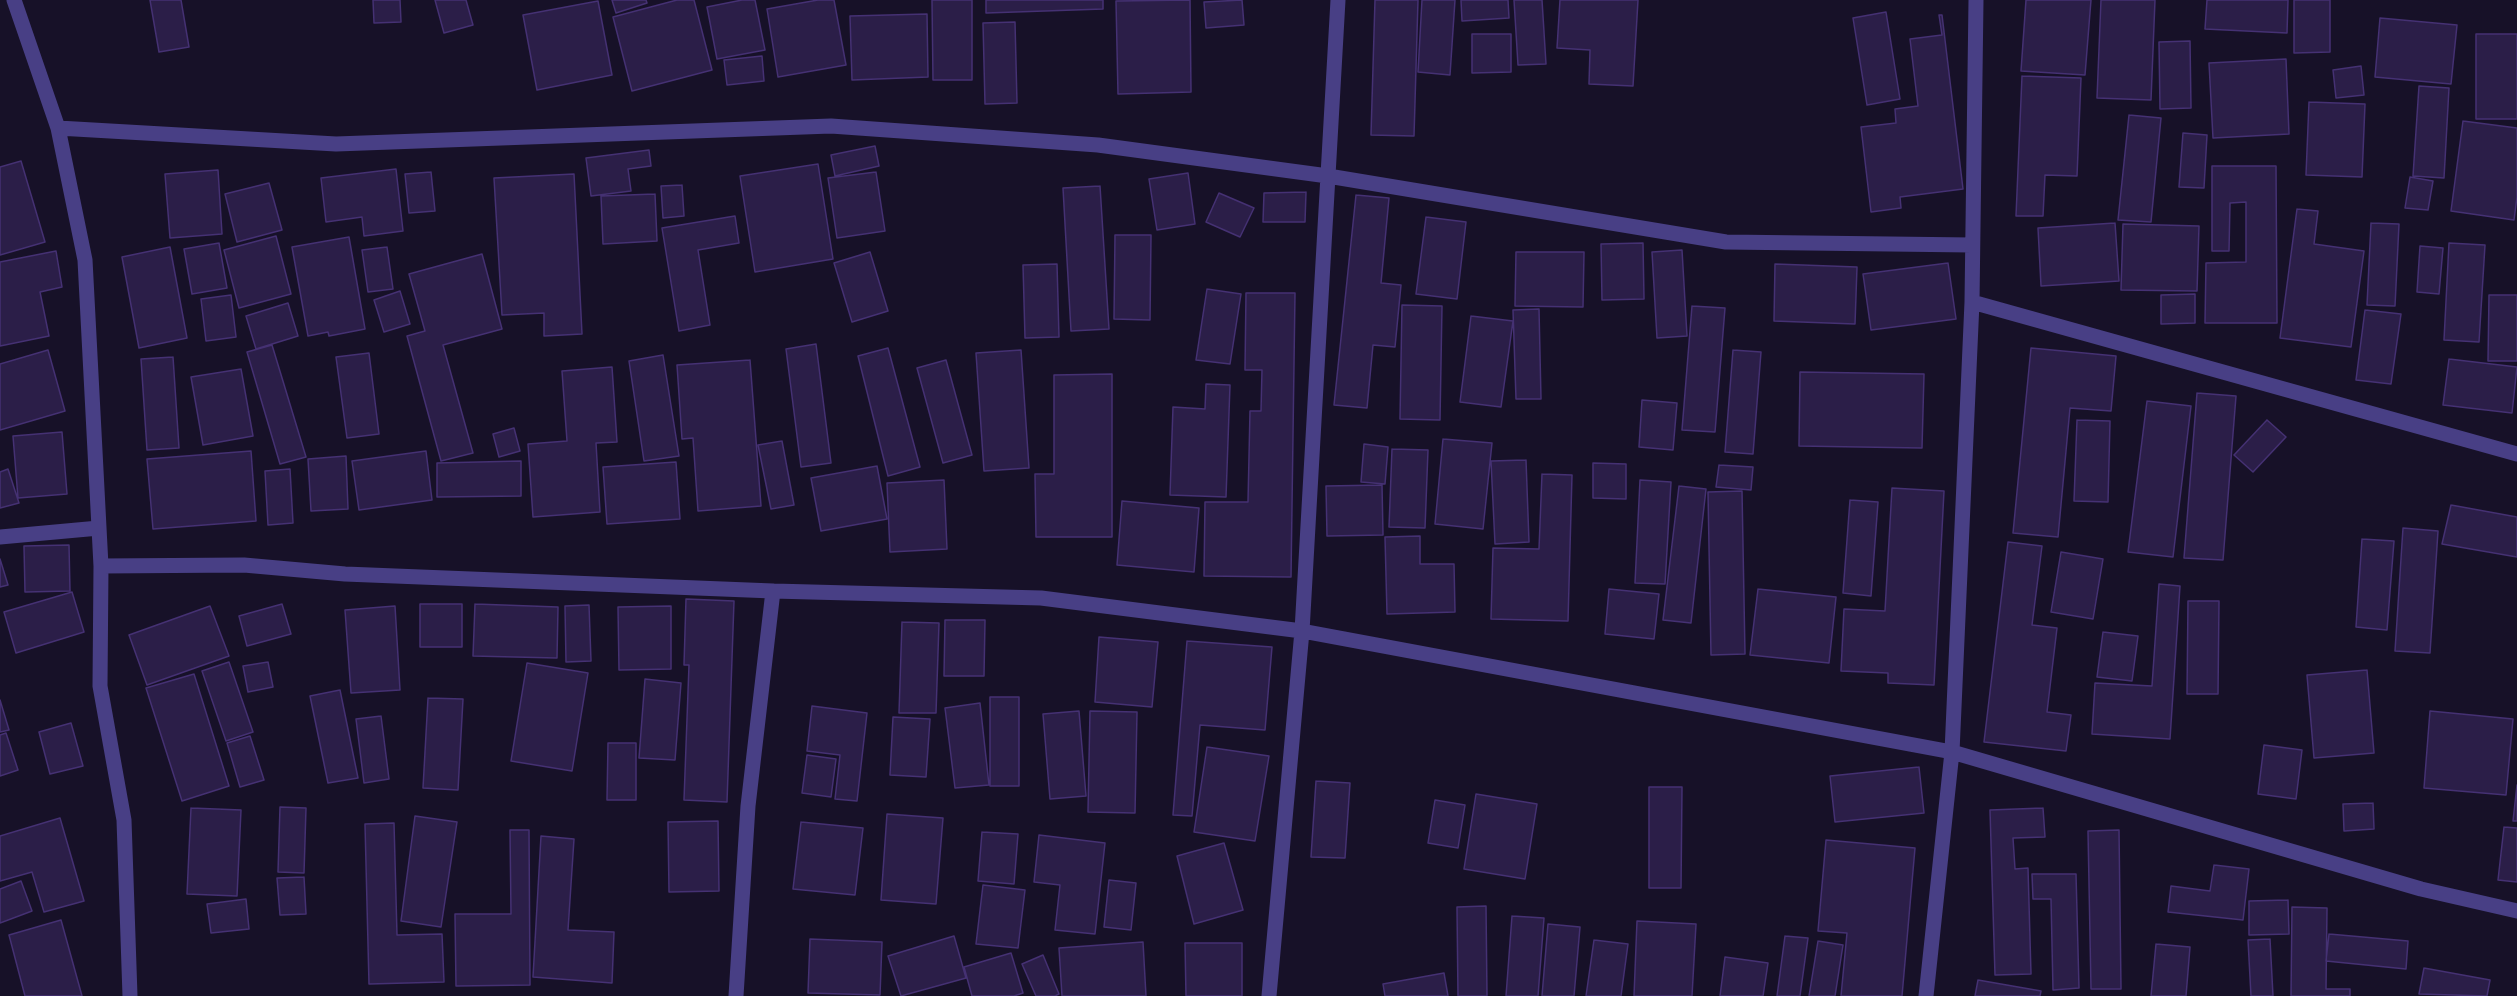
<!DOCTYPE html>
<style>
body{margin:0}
canvas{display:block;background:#171128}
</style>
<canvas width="2517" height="996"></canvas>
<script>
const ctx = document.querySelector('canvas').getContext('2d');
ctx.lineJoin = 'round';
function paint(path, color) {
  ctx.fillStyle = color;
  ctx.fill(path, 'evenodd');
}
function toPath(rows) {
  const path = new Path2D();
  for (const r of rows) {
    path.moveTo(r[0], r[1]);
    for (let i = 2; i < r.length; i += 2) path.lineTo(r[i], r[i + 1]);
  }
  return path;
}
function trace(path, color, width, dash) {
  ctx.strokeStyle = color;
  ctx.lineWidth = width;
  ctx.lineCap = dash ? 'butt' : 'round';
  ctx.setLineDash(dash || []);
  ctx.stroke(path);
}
const building = toPath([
 [150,0,181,0,189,47,159,52,150,0],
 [373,0,400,0,401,22,374,23,373,0],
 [435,0,466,0,473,25,444,33,435,0],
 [612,0,646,0,647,3,616,13,612,0],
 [677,0,694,0,712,70,632,91,613,17,677,0],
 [742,0,755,0,765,50,717,59,707,7,742,0],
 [818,0,834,0,846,65,778,77,767,9,818,0],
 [932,0,972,0,972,80,933,80,932,0],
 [986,0,1103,0,1103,9,986,13,986,0],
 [1190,0,1191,92,1118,94,1116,1,1190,0],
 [1242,0,1244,25,1206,28,1204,2,1242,0],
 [1375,0,1418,0,1414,136,1371,135,1375,0],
 [1422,0,1455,0,1450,75,1418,72,1422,0],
 [1461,0,1508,0,1509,18,1462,21,1461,0],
 [1514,0,1542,0,1546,64,1518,65,1514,0],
 [1560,0,1638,0,1633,86,1589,84,1590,50,1557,48,1560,0],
 [2026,0,2091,0,2085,75,2021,71,2026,0],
 [2101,0,2155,0,2151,100,2097,98,2101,0],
 [2207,0,2288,0,2287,33,2205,29,2207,0],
 [2294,0,2330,0,2330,52,2294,53,2294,0],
 [598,1,612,75,537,90,523,15,598,1],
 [1886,12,1900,99,1867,105,1853,18,1886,12],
 [927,14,928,77,852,80,850,16,927,14],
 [1939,15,1942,15,1963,189,1900,197,1901,208,1871,212,1861,127,1896,123,1895,109,1918,106,1910,39,1942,35,1939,15],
 [2380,18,2457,25,2451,84,2375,77,2380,18],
 [1015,22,1017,103,985,104,983,23,1015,22],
 [1472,34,1511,34,1511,72,1472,73,1472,34],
 [2476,34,2517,34,2517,119,2476,119,2476,34],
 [2190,41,2191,108,2160,109,2159,42,2190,41],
 [762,56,764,81,727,85,724,60,762,56],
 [2286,59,2289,134,2213,138,2209,63,2286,59],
 [2361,66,2364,95,2336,98,2333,70,2361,66],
 [2022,76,2081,78,2077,176,2045,175,2043,216,2016,216,2022,76],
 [2419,86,2449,88,2444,178,2413,176,2419,86],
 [2309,102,2365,104,2362,177,2306,175,2309,102],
 [2129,115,2161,118,2151,222,2118,220,2129,115],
 [2463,121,2517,128,2517,197,2514,220,2451,211,2463,121],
 [2183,133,2207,135,2204,188,2179,187,2183,133],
 [875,146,879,166,835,176,831,155,875,146],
 [649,150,651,166,628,169,631,191,591,196,586,158,649,150],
 [21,161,45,242,0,255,0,167,21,161],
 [818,164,833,259,755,272,740,176,818,164],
 [2212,166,2276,166,2277,323,2205,323,2206,263,2246,262,2246,202,2230,203,2229,251,2212,251,2212,166],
 [396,169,403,231,364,236,362,217,326,222,321,178,396,169],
 [218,170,222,234,170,238,165,174,218,170],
 [431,172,435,211,409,213,405,174,431,172],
 [876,172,885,231,837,238,828,178,876,172],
 [1188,173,1195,224,1157,230,1149,179,1188,173],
 [574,174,582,334,544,336,544,313,502,315,494,178,574,174],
 [2410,177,2433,181,2428,210,2405,208,2410,177],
 [269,183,282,230,237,242,225,194,269,183],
 [682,185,684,216,663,218,661,186,682,185],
 [1100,186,1109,329,1071,331,1063,188,1100,186],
 [1306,192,1305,222,1263,222,1264,193,1306,192],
 [1219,193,1254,208,1240,237,1206,222,1219,193],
 [655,194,657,241,603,244,601,196,655,194],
 [1356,195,1389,198,1381,283,1401,285,1395,347,1373,345,1367,408,1334,405,1356,195],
 [2297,209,2318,211,2314,244,2364,251,2351,347,2280,338,2297,209],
 [735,216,739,243,698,250,710,325,679,331,662,228,735,216],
 [1426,217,1466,222,1457,299,1416,294,1426,217],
 [2115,223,2119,281,2041,286,2038,228,2115,223],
 [2371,223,2399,224,2395,306,2367,305,2371,223],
 [2123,224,2199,226,2197,291,2121,290,2123,224],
 [1115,235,1151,235,1150,320,1114,319,1115,235],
 [276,236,291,294,239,308,224,250,276,236],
 [349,237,365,329,329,336,328,332,308,336,292,247,349,237],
 [219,243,227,288,192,294,184,249,219,243],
 [1643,243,1644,299,1602,300,1601,244,1643,243],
 [2449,243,2485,245,2479,342,2444,340,2449,243],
 [2420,246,2443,248,2439,294,2417,292,2420,246],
 [170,247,187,338,139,348,122,257,170,247],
 [387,247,393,289,368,292,362,250,387,247],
 [1682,250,1687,336,1657,338,1652,252,1682,250],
 [56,251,62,287,40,292,49,336,0,346,0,262,56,251],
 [870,252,888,311,852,322,834,263,870,252],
 [1516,252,1584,252,1583,307,1515,306,1516,252],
 [482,254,502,329,443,345,473,453,441,461,407,336,425,331,409,274,482,254],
 [1948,263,1956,319,1871,330,1863,274,1948,263],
 [1057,264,1059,337,1025,338,1023,265,1057,264],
 [1775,264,1857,267,1855,324,1774,321,1775,264],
 [1207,289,1241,294,1230,364,1196,360,1207,289],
 [400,291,410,324,384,332,374,300,400,291],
 [1246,293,1295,293,1291,577,1204,576,1205,502,1248,502,1250,411,1261,411,1262,370,1245,370,1246,293],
 [2195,294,2195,323,2161,324,2161,295,2195,294],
 [231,295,236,337,206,341,201,299,231,295],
 [2489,295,2517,295,2517,361,2488,361,2489,295],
 [288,303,298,336,256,349,246,316,288,303],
 [1402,305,1442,306,1440,420,1400,419,1402,305],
 [1692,306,1725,308,1715,432,1682,430,1692,306],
 [1539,309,1541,399,1516,399,1513,310,1539,309],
 [2365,310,2401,314,2391,384,2356,380,2365,310],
 [1471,316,1513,321,1501,407,1460,402,1471,316],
 [816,344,831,463,801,467,786,349,816,344],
 [272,345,306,457,280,464,247,352,272,345],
 [888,348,920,467,888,476,858,356,888,348],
 [2031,348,2116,356,2111,411,2070,408,2058,537,2013,533,2031,348],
 [48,350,65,411,0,430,0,364,48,350],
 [1021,350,1029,468,984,471,976,353,1021,350],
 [1733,350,1761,352,1753,454,1725,452,1733,350],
 [369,353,379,434,347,438,336,357,369,353],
 [663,355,679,456,644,461,629,361,663,355],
 [173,357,179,448,147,450,141,359,173,357],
 [2449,359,2517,367,2512,413,2443,405,2449,359],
 [750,360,761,506,698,511,693,438,682,439,677,365,750,360],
 [946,360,972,455,943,463,917,368,946,360],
 [612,367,617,442,596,443,600,512,533,517,528,444,567,441,562,371,612,367],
 [241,369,253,436,203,445,191,377,241,369],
 [1800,372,1924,374,1922,448,1799,446,1800,372],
 [1112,374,1112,537,1036,537,1035,474,1054,474,1054,375,1112,374],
 [1206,384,1230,385,1226,497,1170,495,1173,407,1205,409,1206,384],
 [2197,393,2236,396,2223,560,2184,558,2197,393],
 [1642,400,1677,403,1673,450,1639,447,1642,400],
 [2147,401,2191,406,2173,557,2128,552,2147,401],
 [2077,420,2110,421,2108,502,2074,501,2077,420],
 [2267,420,2286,437,2253,472,2234,455,2267,420],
 [514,428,520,451,499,457,493,434,514,428],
 [62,432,67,494,18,498,13,436,62,432],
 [1443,439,1492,443,1483,529,1435,524,1443,439],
 [782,441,794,505,771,509,758,445,782,441],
 [1364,444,1388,447,1385,484,1361,482,1364,444],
 [1392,449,1428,450,1425,528,1389,527,1392,449],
 [251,451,256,521,153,529,147,459,251,451],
 [426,451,432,500,359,510,352,461,426,451],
 [346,456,348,509,311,511,308,459,346,456],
 [1526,460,1529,542,1495,544,1491,461,1526,460],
 [521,461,521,496,437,497,437,463,521,461],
 [676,462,680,519,607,524,603,467,676,462],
 [1593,463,1626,464,1626,499,1593,498,1593,463],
 [1719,465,1753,467,1751,490,1716,487,1719,465],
 [877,466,887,519,821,531,811,478,877,466],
 [8,469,19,503,0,508,0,472,8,469],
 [290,469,293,523,268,525,265,471,290,469],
 [1542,474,1572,475,1568,621,1491,619,1493,548,1539,549,1542,474],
 [944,480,947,549,890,552,887,483,944,480],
 [1640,480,1671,482,1665,584,1635,583,1640,480],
 [1382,485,1383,535,1327,536,1326,486,1382,485],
 [1679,486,1706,489,1691,623,1663,620,1679,486],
 [1892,488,1944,491,1934,685,1888,683,1888,673,1841,671,1844,609,1885,611,1892,488],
 [1742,491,1745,654,1711,655,1708,492,1742,491],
 [1850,500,1878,502,1871,596,1843,593,1850,500],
 [1122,501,1199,508,1194,572,1117,565,1122,501],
 [2451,505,2517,517,2517,557,2442,544,2451,505],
 [2403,528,2438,531,2430,653,2395,651,2403,528],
 [1420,536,1420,564,1454,564,1455,612,1387,614,1385,537,1420,536],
 [2362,539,2394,541,2387,630,2356,627,2362,539],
 [2008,542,2042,546,2032,625,2057,628,2047,712,2071,715,2066,751,1984,742,2008,542],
 [69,545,70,591,25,592,24,546,69,545],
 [2061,552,2103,559,2093,619,2051,612,2061,552],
 [0,559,8,585,0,587,0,559],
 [2159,584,2180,586,2170,739,2092,734,2095,683,2152,686,2159,584],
 [1609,589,1659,594,1654,639,1605,634,1609,589],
 [1758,589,1836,597,1829,663,1750,655,1758,589],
 [72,592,84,632,16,653,4,612,72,592],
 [686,599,734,601,727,802,684,800,689,665,684,665,686,599],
 [2188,601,2219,601,2218,694,2187,694,2188,601],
 [282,604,291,634,247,646,239,616,282,604],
 [420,604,462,604,462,647,420,647,420,604],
 [475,604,558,607,557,658,473,656,475,604],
 [589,605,591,661,566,662,565,606,589,605],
 [210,606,229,656,147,685,129,635,210,606],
 [395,606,400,690,351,693,345,610,395,606],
 [671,606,671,669,619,670,618,607,671,606],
 [945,620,985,620,984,676,944,676,945,620],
 [902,622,939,623,936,713,899,713,902,622],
 [2103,632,2138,636,2132,681,2097,677,2103,632],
 [1099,637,1158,642,1152,707,1095,702,1099,637],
 [1187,641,1272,647,1265,730,1200,725,1192,816,1173,815,1187,641],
 [229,662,253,732,226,741,202,671,229,662],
 [268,662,273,687,248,692,243,666,268,662],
 [527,663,588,673,572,771,511,761,527,663],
 [2367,670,2374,753,2314,758,2307,675,2367,670],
 [194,674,229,786,182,801,146,688,194,674],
 [645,679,681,683,675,760,639,758,645,679],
 [340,690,358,778,328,783,310,696,340,690],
 [990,697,1019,697,1019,786,990,786,990,697],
 [428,698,463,699,458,790,423,788,428,698],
 [0,700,9,730,0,732,0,700],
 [980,703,989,785,955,788,945,708,980,703],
 [812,706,867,713,857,801,835,799,840,755,807,751,812,706],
 [1079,711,1086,796,1050,799,1043,714,1079,711],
 [1090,711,1137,712,1135,813,1088,812,1090,711],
 [2430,711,2513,719,2506,795,2424,788,2430,711],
 [381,716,389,779,364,783,356,719,381,716],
 [893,717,930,719,926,777,890,775,893,717],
 [71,723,83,766,50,774,39,732,71,723],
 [6,733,18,770,0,776,0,735,6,733],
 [250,736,264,780,240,787,227,743,250,736],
 [608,743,636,743,636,800,607,800,608,743],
 [2264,745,2302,750,2296,799,2258,794,2264,745],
 [1207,747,1269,756,1255,841,1194,832,1207,747],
 [807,755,836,759,831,797,802,793,807,755],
 [1919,767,1924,813,1835,822,1830,776,1919,767],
 [1316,781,1350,783,1345,858,1311,857,1316,781],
 [2517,785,2517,821,2513,821,2517,785],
 [1649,787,1682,787,1681,888,1649,888,1649,787],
 [1476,794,1537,804,1525,879,1464,869,1476,794],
 [1435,800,1465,805,1458,848,1428,843,1435,800],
 [2373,803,2374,829,2344,831,2343,804,2373,803],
 [280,807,306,808,304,873,278,872,280,807],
 [191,808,241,810,237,896,187,894,191,808],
 [2043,808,2045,837,2013,838,2015,869,2028,868,2031,974,1995,975,1990,810,2043,808],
 [887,814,943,818,936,904,881,900,887,814],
 [415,816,457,822,441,927,401,921,415,816],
 [60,818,84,901,44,912,32,872,0,881,0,836,60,818],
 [718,821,719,891,669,892,668,822,718,821],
 [801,822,863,828,855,895,793,889,801,822],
 [394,823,397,935,442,934,444,982,369,984,365,824,394,823],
 [2504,827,2517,828,2517,882,2498,880,2504,827],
 [510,830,529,830,530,985,456,986,455,914,511,914,510,830],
 [2119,830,2121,989,2091,989,2088,831,2119,830],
 [982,832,1018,834,1014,884,978,881,982,832],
 [1039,835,1105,843,1095,934,1055,930,1060,885,1034,882,1039,835],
 [541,836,574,839,568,930,614,932,612,983,533,977,541,836],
 [1826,840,1915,848,1902,996,1841,996,1847,933,1818,931,1826,840],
 [1224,843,1243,910,1194,924,1177,856,1224,843],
 [2214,865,2249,869,2243,920,2168,912,2171,886,2210,891,2214,865],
 [2032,874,2076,874,2079,988,2053,990,2051,899,2033,899,2032,874],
 [304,877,306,914,280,915,277,878,304,877],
 [1109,880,1136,883,1131,930,1104,927,1109,880],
 [21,881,32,911,0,923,0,889,21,881],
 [983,885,1025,890,1018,948,976,944,983,885],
 [246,899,249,929,211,933,207,904,246,899],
 [2288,900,2289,934,2249,935,2249,901,2288,900],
 [1486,906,1487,996,1458,996,1457,907,1486,906],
 [2292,907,2327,908,2326,989,2350,989,2350,996,2291,996,2292,907],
 [1512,916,1544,918,1538,996,1506,996,1512,916],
 [61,920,82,996,25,996,9,935,61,920],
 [1637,921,1696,924,1692,996,1634,996,1637,921],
 [1548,924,1580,927,1574,996,1542,996,1548,924],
 [2329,934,2408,941,2406,969,2326,961,2329,934],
 [954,936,966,978,901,996,888,956,954,936],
 [1785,936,1808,938,1800,996,1777,996,1785,936],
 [810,939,882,942,880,995,808,993,810,939],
 [2270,939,2273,996,2251,996,2248,940,2270,939],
 [1594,940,1628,944,1621,996,1586,996,1594,940],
 [1818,941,1843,945,1835,996,1809,996,1818,941],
 [1143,942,1146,996,1062,996,1059,948,1143,942],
 [1185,943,1242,943,1242,996,1186,996,1185,943],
 [2156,944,2190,947,2186,996,2151,996,2156,944],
 [1011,953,1023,993,1014,996,972,996,964,967,1011,953],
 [1043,955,1059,994,1055,996,1036,996,1022,964,1043,955],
 [1725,957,1768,963,1763,996,1720,996,1725,957],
 [2424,968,2490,980,2487,996,2419,994,2424,968],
 [1444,973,1448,996,1385,996,1383,984,1444,973],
 [1978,980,2041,991,2040,996,1975,996,1978,980]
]);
paint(building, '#2b1e48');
trace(building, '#453173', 1.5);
trace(toPath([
 [14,0,58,128,85,260,101,566,100,686,124,820,130,996],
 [58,128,336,144,831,126,1098,145,1328,176,1726,242,1972,245],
 [1972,302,2517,454],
 [0,537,99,528],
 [101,566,244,565,345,574,773,591,1041,598,1302,631,1952,752,2421,889,2517,911],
 [736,996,748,806,773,591],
 [1269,996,1302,631,1338,0],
 [1926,996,1952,752,1972,302,1976,0]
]), '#483f85', 15);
</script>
